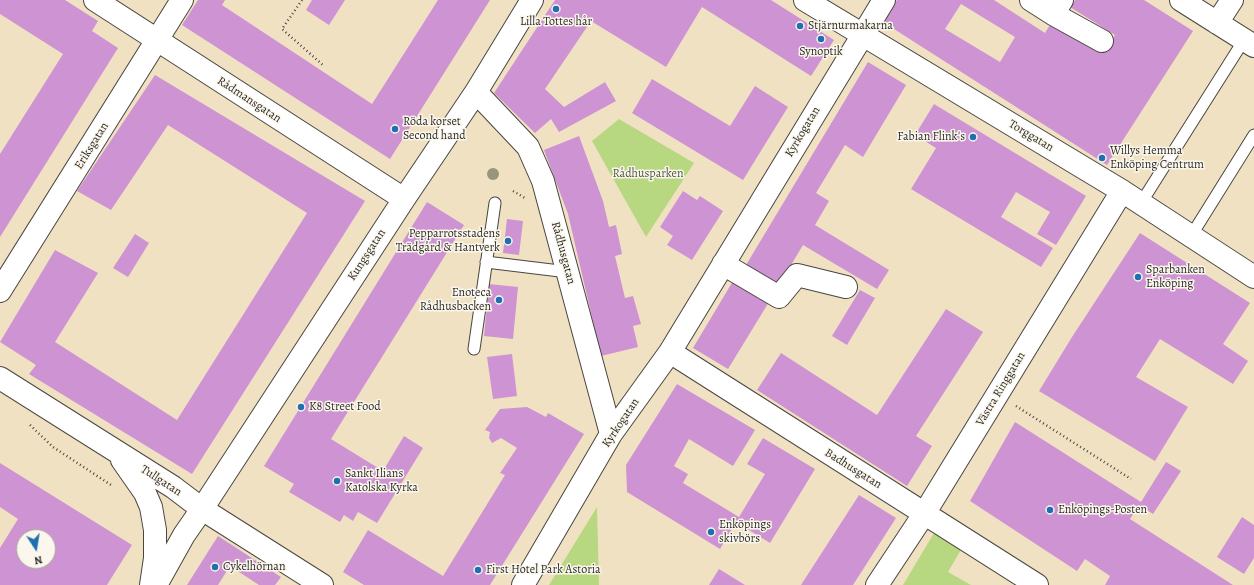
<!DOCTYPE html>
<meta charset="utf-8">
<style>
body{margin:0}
#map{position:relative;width:1254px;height:585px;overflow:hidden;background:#f1e1c3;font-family:Alegreya,serif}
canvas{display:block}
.north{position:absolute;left:16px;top:529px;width:40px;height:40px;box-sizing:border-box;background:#fbf7ec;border:1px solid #a8a59f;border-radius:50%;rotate:168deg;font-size:11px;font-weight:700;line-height:16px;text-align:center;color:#2b2b2b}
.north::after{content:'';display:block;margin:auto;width:14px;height:18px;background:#1f6fb2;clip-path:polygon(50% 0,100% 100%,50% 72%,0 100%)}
</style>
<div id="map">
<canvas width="1254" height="585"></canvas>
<div class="north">N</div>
</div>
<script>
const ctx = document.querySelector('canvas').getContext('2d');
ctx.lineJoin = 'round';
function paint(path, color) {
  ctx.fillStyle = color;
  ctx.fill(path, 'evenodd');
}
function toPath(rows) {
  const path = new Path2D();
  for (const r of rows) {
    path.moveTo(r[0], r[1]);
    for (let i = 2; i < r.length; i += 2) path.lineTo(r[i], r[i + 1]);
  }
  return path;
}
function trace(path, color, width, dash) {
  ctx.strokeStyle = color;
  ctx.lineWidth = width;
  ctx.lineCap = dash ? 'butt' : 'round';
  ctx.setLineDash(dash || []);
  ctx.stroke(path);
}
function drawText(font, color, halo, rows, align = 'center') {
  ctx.font = font + ' Alegreya,serif';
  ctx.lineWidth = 3;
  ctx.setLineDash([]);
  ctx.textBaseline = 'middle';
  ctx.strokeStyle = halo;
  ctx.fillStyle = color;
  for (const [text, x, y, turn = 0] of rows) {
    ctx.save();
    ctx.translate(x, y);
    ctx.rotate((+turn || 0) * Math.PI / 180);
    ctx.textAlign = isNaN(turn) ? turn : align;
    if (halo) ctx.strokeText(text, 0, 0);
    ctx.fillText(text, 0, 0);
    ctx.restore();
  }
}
paint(toPath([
 [619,119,694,163,646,237,592,141],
 [597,507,599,585,549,585],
 [934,533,962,548,948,572,971,585,903,585]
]), '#b7d880');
paint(toPath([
 [0,0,65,0,98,21,92,31,118,48,0,237,0,154,63,54,0,14],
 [198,0,225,0,222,5,372,104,438,0,490,0,390,159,182,25],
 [312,0,345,0,329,25,306,10],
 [555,0,771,0,834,40,811,76,702,7,666,67,591,21,545,89,564,107,605,82,616,101,559,132,551,119,535,133,494,93],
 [897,0,994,0,1045,33,1054,18,1107,49,1115,35,1070,7,1075,0,1144,0,1193,31,1107,165,883,22],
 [961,4,1015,37,1000,62,945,29],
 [868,62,906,85,863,157,845,145,816,193,829,201,815,225,889,270,877,289,803,245,776,290,743,270],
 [155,75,365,201,192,474,29,374,36,365,0,342,55,250,98,273,55,342,177,420,307,213,168,125,111,210,77,191],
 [652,79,730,126,755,86,788,107,743,180,632,113],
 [934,104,1086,196,1056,245,1037,234,1050,212,1016,192,1001,217,1053,248,1041,267,911,189,936,148,915,135],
 [579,136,603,201,609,227,616,225,622,254,615,256,625,298,633,296,641,324,633,326,638,347,601,356,568,214,544,150],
 [683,191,697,200,700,196,723,211,692,260,667,245,673,236,660,227],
 [427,202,464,225,331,439,383,471,404,436,423,448,377,523,358,512,353,521,344,515,340,522,289,492,294,484,264,466],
 [507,219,523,221,519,255,503,253],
 [1140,233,1250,303,1223,344,1248,361,1233,384,1160,339,1136,377,1188,407,1155,461,1039,391,1072,337],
 [135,234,149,243,128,277,113,268],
 [736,276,772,297,728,369,693,348],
 [489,284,518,287,513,339,484,336],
 [860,290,875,298,847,345,832,336],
 [946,309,983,332,916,436,932,446,907,486,757,390,781,353,877,415],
 [512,354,517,396,493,399,487,357],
 [677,384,755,430,733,466,689,439,674,466,688,474,683,483,739,517,765,474,747,464,763,438,815,469,770,543,736,522,720,549,627,492,626,465],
 [527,407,546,417,548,413,584,434,490,585,364,585,343,572,368,530,443,576,505,475,500,473,517,448,501,438,492,443,489,438,490,432,485,430,500,409],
 [1015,422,1141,502,1166,462,1181,471,1153,514,1139,505,1130,519,1233,585,1105,585,1110,576,1085,559,1077,571,970,501],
 [0,463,132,545,107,585,0,585,0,548,18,519,0,507],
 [24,537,48,537,48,561,24,561],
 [859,495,896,518,853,585,801,585],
 [1242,517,1254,525,1254,558,1244,574,1217,557],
 [218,536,281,577,275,585,259,585,230,566,218,585,187,585],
 [719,569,745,585,709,585]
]), '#ce93d2');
const service = toPath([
 [1141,203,1244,40],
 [1191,236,1254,135],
 [486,262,568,272],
 [474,349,495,203]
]);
const minor = toPath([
 [95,0,404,199],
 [805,0,1122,191,1254,277],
 [1031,0,1053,14,1062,0],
 [1181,0,1254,46],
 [1053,14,1102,41],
 [1217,23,1232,0],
 [476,92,528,147,543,181,611,434],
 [723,264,779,297,797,275,846,287],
 [0,291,182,0],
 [670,352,1037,585],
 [202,509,404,199,476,92,532,0],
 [523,585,611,434,670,352,884,0],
 [877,585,924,514,1122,191]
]);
const tertiary = toPath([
 [0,378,173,487,202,509,322,585],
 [122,460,145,493,151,507,155,530,155,558,151,585],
 [156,585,184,535,202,509]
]);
trace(service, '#494642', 13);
trace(minor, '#494642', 24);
trace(tertiary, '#494642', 24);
trace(toPath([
 [302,0,282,29,324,66],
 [513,191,525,198],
 [1016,406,1131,479],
 [30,425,53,447,111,485]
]), '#494642', 2.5, [1, 3]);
trace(service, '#fff', 11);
trace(minor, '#fff', 22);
trace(tertiary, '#fff', 22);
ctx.fillStyle = '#97957b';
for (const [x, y] of [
 [493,174]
]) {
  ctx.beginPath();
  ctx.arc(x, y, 6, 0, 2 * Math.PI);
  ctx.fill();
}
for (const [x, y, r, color] of [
 [556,9,4,"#1f6fb2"],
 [800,26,4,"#1f6fb2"],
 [821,39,4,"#1f6fb2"],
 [395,129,4,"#1f6fb2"],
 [973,137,4,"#1f6fb2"],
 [1102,158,4,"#1f6fb2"],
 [508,241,4,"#1f6fb2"],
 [1138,277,4,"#1f6fb2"],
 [499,300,4,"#1f6fb2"],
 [301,407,4,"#1f6fb2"],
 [337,481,4,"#1f6fb2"],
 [1050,510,4,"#1f6fb2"],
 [711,532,4,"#1f6fb2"],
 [215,567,4,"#1f6fb2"],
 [478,570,4,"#1f6fb2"]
]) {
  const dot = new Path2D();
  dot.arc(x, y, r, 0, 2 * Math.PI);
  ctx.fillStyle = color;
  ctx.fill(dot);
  trace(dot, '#fbf7ec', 1.5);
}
drawText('12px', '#2b2b2b', '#fbf7ec', [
 ["Lilla Tottes hår",556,22,"center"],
 ["Stjärnurmakarna",808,26],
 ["Synoptik",821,52,"center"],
 ["Röda korset",403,122],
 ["Second hand",403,136],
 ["Fabian Flink's",965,137,"right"],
 ["Willys Hemma",1110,151],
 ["Enköping Centrum",1110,165],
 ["Pepparrotsstadens",500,234,"right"],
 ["Trädgård & Hantverk",500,248,"right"],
 ["Sparbanken",1146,270],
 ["Enköping",1146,284],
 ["Enoteca",491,293,"right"],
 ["Rådhusbacken",491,307,"right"],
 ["K8 Street Food",309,407],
 ["Sankt Ilians",345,474],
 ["Katolska Kyrka",345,488],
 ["Enköpings-Posten",1058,510],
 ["Enköpings",719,525],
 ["skivbörs",719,539],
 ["Cykelhörnan",223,567],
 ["First Hotel Park Astoria",486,570]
], 'left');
drawText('12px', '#2b2b2b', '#fbf7ec', [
 ["Rådmansgatan",249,100,33],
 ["Kyrkogatan",803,132,-59],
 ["Torggatan",1031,136,31],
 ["Eriksgatan",92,146,-58],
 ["Rådhusgatan",563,253,75],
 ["Kungsgatan",367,255,-57],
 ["Västra Ringgatan",1001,389,-59],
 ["Kyrkogatan",621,423,-56],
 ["Badhusgatan",853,469,32],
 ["Tullgatan",161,481,33]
]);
drawText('12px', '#4e5640', '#fbf7ec', [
 ["Rådhusparken",648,174]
]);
</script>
